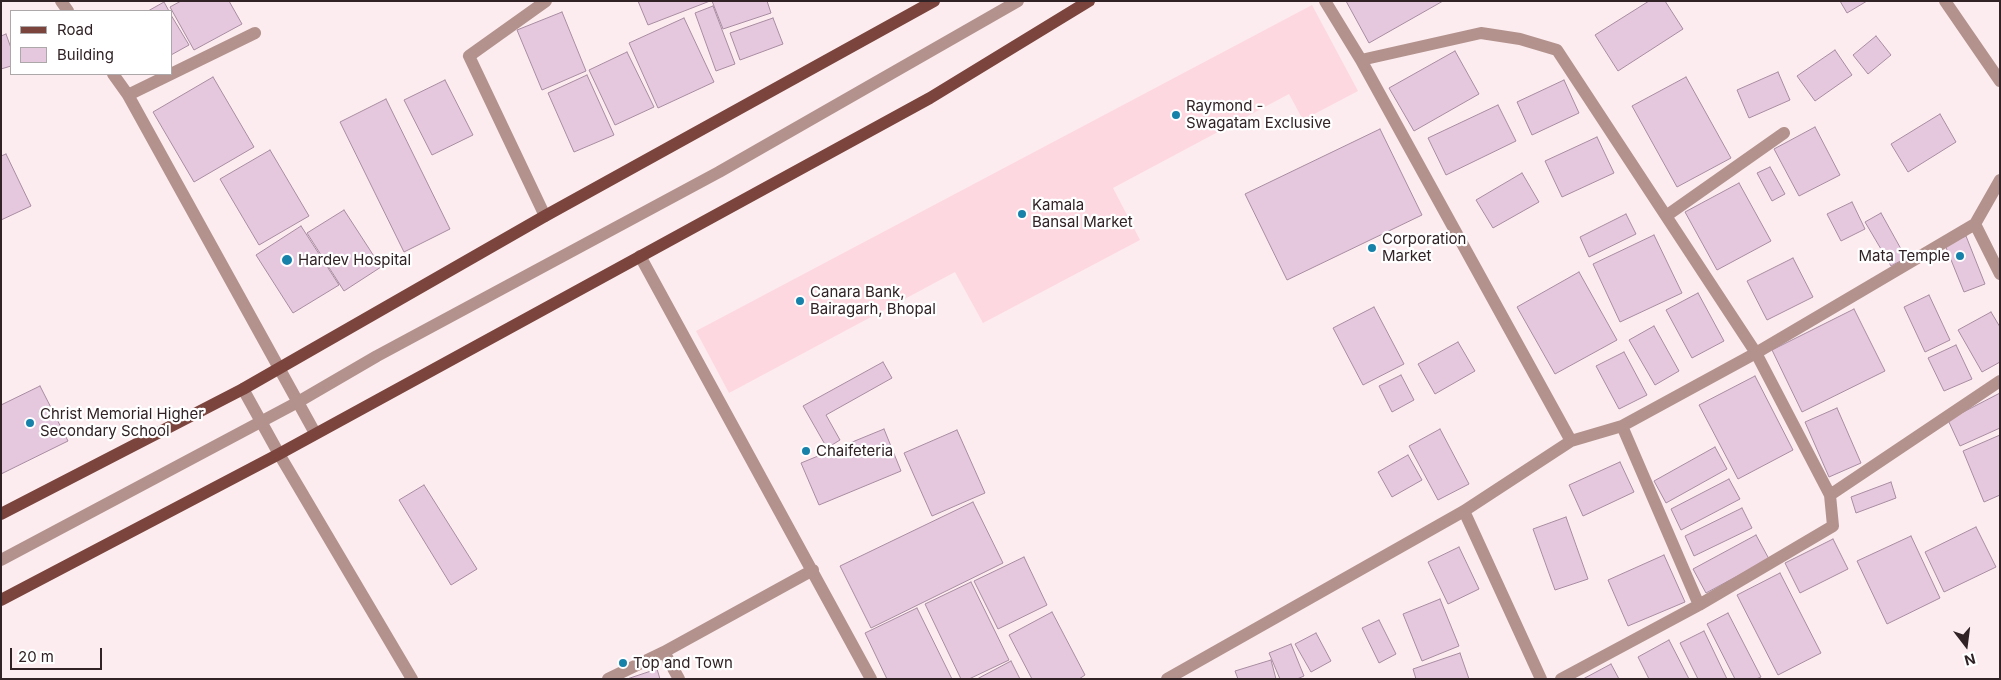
<!DOCTYPE html>
<style>
body{margin:0}
#map{position:relative;width:2001px;height:680px;overflow:hidden;background:#fcecef;font-family:Inter,sans-serif}
canvas{display:block}
.frame{position:absolute;inset:0;border:2px solid #302225;pointer-events:none}
.legend{position:absolute;left:10px;top:10px;width:162px;height:65px;box-sizing:border-box;background:#fff;border:1px solid #aca7a8;margin:0;padding:6px 9px;list-style:none;font-size:15px;color:#302225}
.legend li{display:flex;align-items:center;gap:10px;height:25px}
.legend b{width:25px;border:1px solid #aca7a8}
.north{position:absolute;left:1941px;top:620px;width:50px;height:50px;-webkit-text-stroke:4px #fff;paint-order:stroke;rotate:165deg;font-size:14px;font-weight:700;line-height:20px;text-align:center;color:#302225}
.north::after{content:'';display:block;margin:auto;width:18px;height:22px;background:#302225;clip-path:polygon(50% 0,100% 100%,50% 72%,0 100%)}
.scale{position:absolute;left:10px;top:648px;width:92px;height:22px;box-sizing:border-box;border:2px solid #302225;border-top:0;padding-left:6px;font-size:15px;line-height:18px;white-space:nowrap;color:#302225;-webkit-text-stroke:4px #fff;paint-order:stroke}
</style>
<div id="map">
<canvas width="2001" height="680"></canvas>
<div class="frame"></div>
<ul class="legend">
<li><b style="height:6px;background:#7b443d"></b>Road</li>
<li><b style="height:14px;background:#e6c8de"></b>Building</li>
</ul>
<div class="north">N</div>
<div class="scale">20 m</div>
</div>
<script>
const ctx = document.querySelector('canvas').getContext('2d');
ctx.lineJoin = 'round';
function paint(path, color) {
  ctx.fillStyle = color;
  ctx.fill(path, 'evenodd');
}
function toPath(rows) {
  const path = new Path2D();
  for (const r of rows) {
    path.moveTo(r[0], r[1]);
    for (let i = 2; i < r.length; i += 2) path.lineTo(r[i], r[i + 1]);
  }
  return path;
}
function trace(path, color, width, dash) {
  ctx.strokeStyle = color;
  ctx.lineWidth = width;
  ctx.lineCap = dash ? 'butt' : 'round';
  ctx.setLineDash(dash || []);
  ctx.stroke(path);
}
function drawText(font, color, halo, rows, align = 'center') {
  ctx.font = font + ' Inter,sans-serif';
  ctx.lineWidth = 4.5;
  ctx.setLineDash([]);
  ctx.textBaseline = 'middle';
  ctx.strokeStyle = halo;
  ctx.fillStyle = color;
  for (const [text, x, y, turn = 0] of rows) {
    ctx.save();
    ctx.translate(x, y);
    ctx.rotate((+turn || 0) * Math.PI / 180);
    ctx.textAlign = isNaN(turn) ? turn : align;
    if (halo) ctx.strokeText(text, 0, 0);
    ctx.fillText(text, 0, 0);
    ctx.restore();
  }
}
paint(toPath([
 [1312,5,1358,91,1303,120,1289,94,1113,188,1140,240,983,323,955,272,729,393,696,331]
]), '#fed8e1');
const building = toPath([
 [181,1,229,1,242,24,194,50,170,7,181,1],
 [638,1,710,1,648,25,638,1],
 [712,1,767,1,771,13,723,29,712,1],
 [1346,1,1443,1,1369,43,1346,1],
 [1649,1,1665,1,1683,29,1618,71,1595,35,1649,1],
 [1840,1,1867,1,1847,13,1840,1],
 [164,2,169,11,148,11,164,2],
 [713,6,735,64,716,71,695,13,713,6],
 [562,12,586,71,542,90,517,30,562,12],
 [171,15,189,45,171,55,171,15],
 [684,18,714,82,658,108,629,43,684,18],
 [773,18,783,44,740,60,730,33,773,18],
 [6,34,11,48,11,66,1,69,1,36,6,34],
 [1876,36,1891,55,1868,74,1853,55,1876,36],
 [1835,50,1852,75,1815,101,1797,76,1835,50],
 [1455,51,1479,94,1414,131,1389,88,1455,51],
 [627,52,654,107,615,125,589,70,627,52],
 [1778,72,1790,100,1749,118,1737,90,1778,72],
 [587,75,614,135,574,152,548,93,587,75],
 [213,77,254,147,194,182,153,112,213,77],
 [1686,77,1731,158,1677,187,1632,106,1686,77],
 [445,80,473,135,432,155,404,100,445,80],
 [1564,80,1579,113,1532,135,1517,102,1564,80],
 [386,99,450,229,404,252,340,122,386,99],
 [1498,105,1516,141,1446,175,1428,138,1498,105],
 [1940,114,1956,142,1908,172,1891,144,1940,114],
 [1815,127,1840,175,1799,196,1774,149,1815,127],
 [1380,129,1422,215,1287,280,1245,194,1380,129],
 [1597,137,1614,173,1562,197,1545,161,1597,137],
 [270,150,309,216,259,245,220,179,270,150],
 [6,154,31,206,1,220,1,156,6,154],
 [1770,167,1785,194,1772,201,1757,173,1770,167],
 [1522,173,1539,202,1493,228,1476,200,1522,173],
 [1739,183,1771,241,1717,270,1685,212,1739,183],
 [1852,202,1865,229,1841,241,1827,214,1852,202],
 [344,210,381,267,344,291,307,233,344,210],
 [1881,213,1906,258,1891,266,1865,222,1881,213],
 [1626,214,1636,234,1589,257,1580,237,1626,214],
 [301,226,339,285,293,313,256,255,301,226],
 [1654,235,1682,293,1620,322,1593,264,1654,235],
 [1966,236,1985,284,1964,292,1945,245,1966,236],
 [1793,258,1813,297,1767,320,1747,281,1793,258],
 [1579,272,1617,340,1555,374,1517,307,1579,272],
 [1698,293,1724,341,1692,358,1666,310,1698,293],
 [1929,295,1950,340,1925,352,1904,307,1929,295],
 [1374,307,1404,364,1363,385,1333,328,1374,307],
 [1854,309,1885,371,1802,412,1772,350,1854,309],
 [1991,312,2000,327,2000,362,1982,372,1958,330,1991,312],
 [1654,326,1679,371,1655,385,1629,340,1654,326],
 [1458,342,1475,371,1435,394,1418,364,1458,342],
 [1956,345,1972,379,1944,391,1928,358,1956,345],
 [1624,352,1647,395,1619,409,1596,366,1624,352],
 [883,362,892,378,826,415,840,440,827,448,803,406,883,362],
 [1401,375,1414,400,1392,412,1379,386,1401,375],
 [1755,376,1793,450,1738,479,1699,405,1755,376],
 [40,386,68,441,1,474,1,405,40,386],
 [2000,393,2000,428,1960,446,1948,420,2000,393],
 [1837,408,1861,463,1829,477,1805,422,1837,408],
 [884,429,901,471,819,505,801,463,884,429],
 [1440,429,1469,484,1438,500,1409,446,1440,429],
 [957,430,985,493,932,516,904,453,957,430],
 [2000,435,2000,495,1984,502,1963,451,2000,435],
 [1715,447,1727,469,1666,503,1654,481,1715,447],
 [1408,455,1422,480,1392,497,1378,472,1408,455],
 [1620,462,1634,492,1583,516,1569,485,1620,462],
 [1729,479,1740,499,1681,530,1671,509,1729,479],
 [1891,482,1896,498,1856,513,1851,497,1891,482],
 [424,485,477,569,451,585,399,500,424,485],
 [973,502,1003,563,871,628,840,566,973,502],
 [1742,508,1752,528,1694,556,1685,536,1742,508],
 [1566,517,1588,579,1555,590,1533,529,1566,517],
 [1976,527,1996,567,1944,592,1925,552,1976,527],
 [1756,535,1769,559,1706,593,1693,569,1756,535],
 [1911,536,1940,598,1887,624,1857,561,1911,536],
 [1833,539,1848,569,1800,593,1785,563,1833,539],
 [1459,547,1479,589,1448,604,1428,562,1459,547],
 [1664,555,1685,602,1628,626,1608,580,1664,555],
 [1024,557,1047,605,998,629,974,581,1024,557],
 [1780,573,1821,653,1778,675,1737,595,1780,573],
 [971,582,1009,660,969,679,961,679,925,604,971,582],
 [1440,599,1459,646,1422,661,1403,614,1440,599],
 [917,608,952,679,887,679,865,633,917,608],
 [1052,612,1085,675,1079,679,1032,679,1009,635,1052,612],
 [1728,613,1761,677,1756,679,1735,679,1707,624,1728,613],
 [1379,620,1396,654,1379,663,1362,628,1379,620],
 [1704,631,1727,679,1698,679,1680,643,1704,631],
 [1316,633,1331,661,1311,672,1295,644,1316,633],
 [1669,640,1689,679,1649,679,1638,657,1669,640],
 [1291,644,1304,676,1297,679,1280,679,1269,653,1291,644],
 [1460,653,1469,679,1416,679,1413,669,1460,653],
 [1271,660,1276,679,1238,679,1235,671,1271,660],
 [1011,661,1020,679,977,679,1011,661],
 [1611,664,1619,679,1583,679,1611,664],
 [657,669,660,679,627,679,657,669]
]);
paint(building, '#e6c8de');
trace(building, '#a88ca1', 1);
trace(toPath([
 [1,560,298,402,377,356,719,172,1018,1]
]), '#b3928d', 12);
trace(toPath([
 [61,1,68,11],
 [1325,1,1361,60,1571,441],
 [1945,1,2000,81],
 [1361,60,1481,33,1520,39,1557,50,1756,353,1830,495,2000,381],
 [113,74,128,95,315,433],
 [128,95,255,33],
 [545,216,469,56,546,1],
 [1666,216,1784,133],
 [1975,224,2000,274],
 [640,256,871,679],
 [243,389,279,454,412,679],
 [1622,426,1699,605],
 [1464,511,1541,679],
 [664,652,679,679],
 [608,679,664,652,813,570],
 [1167,679,1464,511,1571,441,1622,426,1756,353,1975,224,2000,180],
 [1561,679,1699,605,1833,526,1830,495]
]), '#b3928d', 12);
trace(toPath([
 [1,514,243,389,545,216,934,1],
 [1,600,279,454,930,98,1089,1]
]), '#7b443d', 12);
for (const [x, y, r, color] of [
 [1176,115,5,"#1681a9"],
 [1022,214,5,"#1681a9"],
 [1372,248,5,"#1681a9"],
 [1960,256,5,"#1681a9"],
 [287,260,6,"#1681a9"],
 [800,301,5,"#1681a9"],
 [30,423,5,"#1681a9"],
 [806,451,5,"#1681a9"],
 [623,663,5,"#1681a9"]
]) {
  const dot = new Path2D();
  dot.arc(x, y, r, 0, 2 * Math.PI);
  ctx.fillStyle = color;
  ctx.fill(dot);
  trace(dot, '#fff', 2);
}
drawText('15px', '#302225', '#fff', [
 ["Raymond -",1186,106],
 ["Swagatam Exclusive",1186,123],
 ["Kamala",1032,205],
 ["Bansal Market",1032,222],
 ["Corporation",1382,239],
 ["Market",1382,256],
 ["Mata Temple",1950,256,"right"],
 ["Hardev Hospital",298,260],
 ["Canara Bank,",810,292],
 ["Bairagarh, Bhopal",810,309],
 ["Christ Memorial Higher",40,414],
 ["Secondary School",40,431],
 ["Chaifeteria",816,451],
 ["Top and Town",633,663]
], 'left');
</script>
